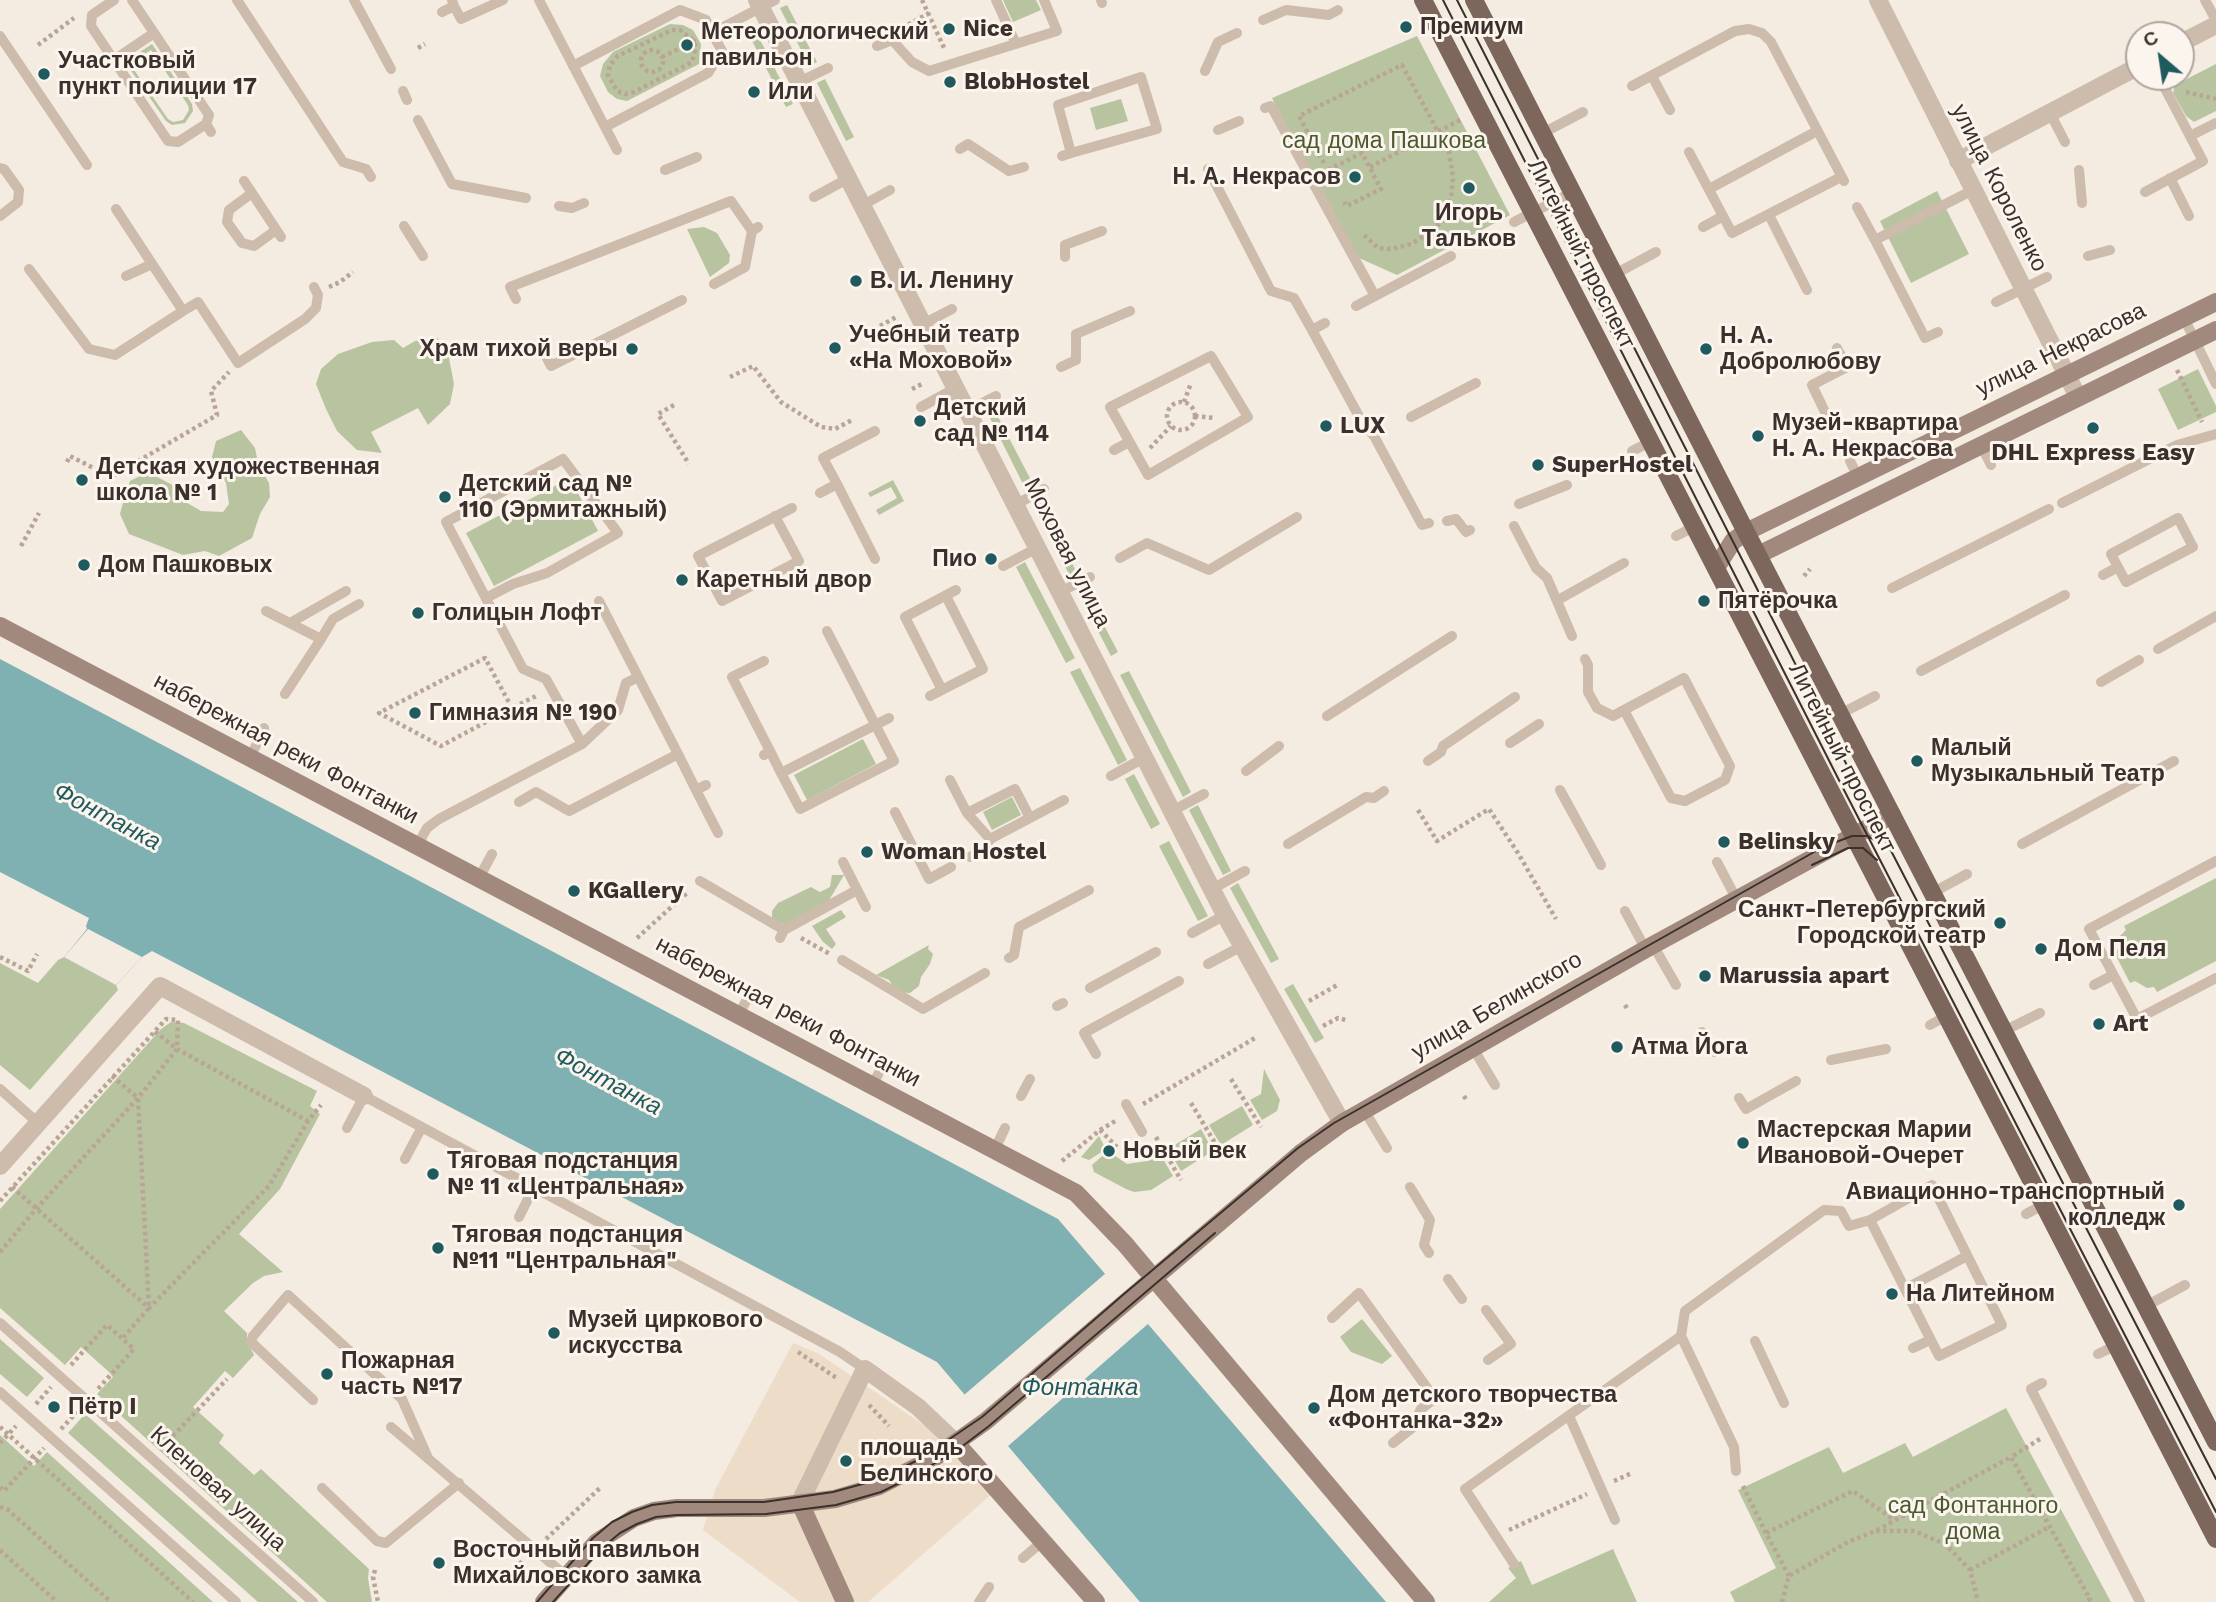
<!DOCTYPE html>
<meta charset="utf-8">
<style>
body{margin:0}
#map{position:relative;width:2216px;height:1602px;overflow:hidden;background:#f4ebe1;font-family:"Work Sans",sans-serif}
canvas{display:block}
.north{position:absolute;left:2125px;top:21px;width:70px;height:70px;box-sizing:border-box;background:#fbf5ee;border:2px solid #aea6a0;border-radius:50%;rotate:331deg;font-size:19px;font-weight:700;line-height:28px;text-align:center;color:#3b302b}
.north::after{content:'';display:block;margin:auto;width:24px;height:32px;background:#1f5a5e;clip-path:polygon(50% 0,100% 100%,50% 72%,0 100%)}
</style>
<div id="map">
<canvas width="2216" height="1602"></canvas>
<div class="north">С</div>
</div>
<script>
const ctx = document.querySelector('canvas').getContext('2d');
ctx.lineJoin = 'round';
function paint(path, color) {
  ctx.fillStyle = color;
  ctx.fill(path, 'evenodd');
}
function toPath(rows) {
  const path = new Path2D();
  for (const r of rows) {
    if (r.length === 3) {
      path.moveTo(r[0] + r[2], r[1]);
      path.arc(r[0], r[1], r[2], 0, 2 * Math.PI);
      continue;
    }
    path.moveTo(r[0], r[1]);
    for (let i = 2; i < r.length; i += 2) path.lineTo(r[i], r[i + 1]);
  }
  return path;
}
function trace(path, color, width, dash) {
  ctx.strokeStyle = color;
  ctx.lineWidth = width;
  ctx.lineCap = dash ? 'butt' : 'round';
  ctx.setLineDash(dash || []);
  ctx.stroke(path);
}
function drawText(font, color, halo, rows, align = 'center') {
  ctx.font = font + ' "Work Sans",sans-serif';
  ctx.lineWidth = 6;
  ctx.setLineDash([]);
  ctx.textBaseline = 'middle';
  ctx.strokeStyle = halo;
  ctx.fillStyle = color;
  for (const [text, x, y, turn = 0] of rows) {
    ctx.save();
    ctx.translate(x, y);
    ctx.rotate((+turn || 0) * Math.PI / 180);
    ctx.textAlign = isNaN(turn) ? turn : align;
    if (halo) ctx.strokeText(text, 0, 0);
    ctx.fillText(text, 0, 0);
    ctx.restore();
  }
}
paint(toPath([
 [1003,0,1036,0,1041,10,1013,22],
 [787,5,817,62,809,66,780,8],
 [670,24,683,25,693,30,701,44,699,64,627,101,617,99,608,92,600,76,603,64,613,52],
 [755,30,793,104,786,107,748,33],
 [1417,36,1510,215,1397,275,1359,258,1272,98],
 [152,44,192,104,193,111,185,123,172,125,166,121,125,62],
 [151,50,188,105,189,110,183,120,173,122,168,119,130,64],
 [2216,64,2216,111,2194,122,2186,116,2173,93,2175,85],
 [825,79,854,137,846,141,817,83],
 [1121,99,1128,121,1096,130,1090,108],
 [1937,191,1969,254,1911,283,1880,221],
 [704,227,717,233,730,255,729,263,710,277,687,229],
 [437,337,449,358,454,384,450,404,428,425,418,408,371,432,382,453,357,450,337,431,326,409,316,384,321,369,338,354,372,342,394,340,403,348,415,341],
 [2198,369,2216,406,2216,412,2178,430,2158,389],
 [995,411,1034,486,1026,490,988,414],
 [241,430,255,448,258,463,269,483,270,497,260,514,252,538,219,556,205,551,183,555,129,534,120,514,125,495,130,481,148,472,178,488,182,500,201,511,223,512,229,504,226,483,212,457,216,441],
 [570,478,598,531,494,586,466,533],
 [893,480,904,501,879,515,876,510,897,498,891,487,870,497,868,493],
 [1040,500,1078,575,1071,578,1033,504],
 [1025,562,1075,658,1066,663,1016,567],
 [1085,589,1118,652,1111,656,1078,592],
 [1080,668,1127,760,1118,765,1070,672],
 [1129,671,1191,792,1183,797,1120,675],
 [863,739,876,764,807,800,794,775],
 [1134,774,1160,824,1151,829,1125,779],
 [1012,797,1021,815,992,830,983,812],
 [1198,805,1231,871,1223,875,1189,810],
 [1169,841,1208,916,1198,921,1159,846],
 [832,875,844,875,828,902,787,925,772,920,772,911,778,903,811,887,820,892,830,887],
 [2216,878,2216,961,2157,992,2154,987,2147,988,2135,981,2130,983,2114,952,2118,949,2119,937,2126,930,2124,926],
 [1238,883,1279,959,1271,963,1230,888],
 [841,910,846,917,826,929,836,944,832,949,823,942,812,926],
 [929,945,928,949,933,954,930,964,921,977,919,986,910,993,897,992,889,980,876,975],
 [64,957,116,985,118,990,30,1090,0,1065,0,963,38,983,58,960],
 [1293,984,1324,1038,1315,1043,1284,989],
 [171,1022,184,1023,317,1091,310,1106,320,1114,280,1189,239,1234,283,1272,264,1276,253,1283,224,1311,247,1333,247,1341,254,1355,233,1378,225,1371,193,1407,224,1435,219,1443,254,1475,261,1469,369,1569,368,1578,372,1602,327,1602,97,1394,113,1377,109,1372,81,1347,65,1365,0,1308,0,1209,161,1029],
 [1264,1069,1280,1100,1277,1111,1262,1120,1250,1100,1261,1094],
 [1242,1106,1253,1125,1221,1145,1209,1125],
 [1201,1129,1213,1151,1181,1171,1168,1149],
 [1099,1136,1106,1149,1089,1160,1081,1157],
 [1108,1151,1127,1164,1147,1161,1160,1154,1173,1176,1151,1190,1134,1192,1126,1189,1094,1172,1092,1165],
 [1362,1319,1392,1356,1382,1364,1351,1352,1340,1337],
 [0,1339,44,1378,27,1397,0,1374],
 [2006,1408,2111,1602,1735,1602,1730,1592,1776,1568,1738,1490,1829,1447,1843,1473,1905,1443,1913,1457],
 [85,1414,298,1602,258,1602,68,1433],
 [0,1435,34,1466,47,1452,213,1602,0,1602],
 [1613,1549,1637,1602,1489,1602,1516,1578,1508,1568,1521,1561,1532,1585]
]), '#b8c4a0');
paint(toPath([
 [793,1343,819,1354,934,1432,993,1493,868,1602,800,1602,703,1530,715,1490]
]), '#ecdcc8');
paint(toPath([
 [0,659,1058,1219,1386,1602,1140,1602,937,1362,152,951,142,957,116,985,64,957,87,929,86,926,89,918,0,872]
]), '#7fb0b2');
paint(toPath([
 [88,929,142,957,116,985,64,957],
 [1106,1273,1149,1323,1007,1447,964,1395]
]), '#f4ebe1');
trace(toPath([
 [922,0,945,50],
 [902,28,929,13],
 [672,30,680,30,692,39,696,47,692,62,634,92,625,94,617,91,608,75,610,65,618,56,672,30],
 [38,45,74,18],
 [418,48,425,44],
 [652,61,11],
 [662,57,684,46,686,43,696,41],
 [2186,92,2216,99],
 [156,96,172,85],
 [1324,163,1299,116,1402,65,1449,152,1453,178,1451,199,1446,218,1429,233,1411,244,1392,249,1378,248,1363,234],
 [1370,167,1462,119],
 [1328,170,1362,153,1381,189,1347,206,1344,202],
 [329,287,340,282,353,272],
 [880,326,898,316],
 [2177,370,2202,422],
 [730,377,753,366,781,402,821,427,835,429,852,420],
 [912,389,924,383],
 [1184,402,1191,383],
 [1181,416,14],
 [674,405,658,414,689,464],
 [1195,416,1215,418],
 [1150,448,1171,426],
 [67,462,70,456,111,477,217,415,211,391,229,372],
 [515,502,526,521],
 [21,546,39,513],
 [1804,576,1810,569],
 [512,708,485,658,379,713,441,746,512,708,538,695],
 [1418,810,1437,841,1489,809,1518,853,1556,919],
 [637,938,688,892],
 [801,938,830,954],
 [0,957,28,971,37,954],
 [1309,1001,1339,984],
 [1625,1005,1628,1010],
 [1323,1026,1338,1018,1346,1020],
 [112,1076,138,1098,149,1308,122,1339],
 [1231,1079,1261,1127],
 [1464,1096,1467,1101],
 [1191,1103,1221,1153],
 [1143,1104,1255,1038],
 [1100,1130,1117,1120],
 [1156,1137,1181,1180],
 [1062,1161,1100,1130,1117,1147],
 [12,1187,149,1308,269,1186,308,1121,321,1105],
 [0,1201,166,1019,178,1020,177,1049,308,1121],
 [0,1252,36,1209,138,1098,177,1049,153,1030],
 [798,1352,838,1379],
 [71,1365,107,1325,134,1349,97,1390],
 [36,1404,51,1387],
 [869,1405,889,1426],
 [0,1427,193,1602],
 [61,1429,77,1412],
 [173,1436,227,1379],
 [2040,1439,2011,1457,2090,1599,2085,1602],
 [0,1443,16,1426],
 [1614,1481,1632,1473],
 [1743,1486,1766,1533],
 [0,1487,4,1491,44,1448],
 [0,1507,7,1509,111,1602],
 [1509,1530,1587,1494],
 [1876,1531,1914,1531,1945,1544,1970,1570,1978,1602],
 [546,1539,601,1487],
 [0,1550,57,1602],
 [515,1569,524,1559],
 [375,1570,373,1577,378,1602],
 [1970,1570,2049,1527],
 [1789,1576,1766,1533,1853,1491,1894,1520],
 [1782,1602,1789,1576,1846,1543,1875,1531,2011,1457]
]), '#b9a596', 4.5, [3.5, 3.5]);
trace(toPath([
 [114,0,92,15,91,26,168,141,178,142,206,124],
 [132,0,209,115,206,124,211,132],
 [237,0,343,162,366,169,371,177],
 [354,0,391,69],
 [539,0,617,150],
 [996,0,1016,44],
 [1101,0,1102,3],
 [2205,0,2216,20],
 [454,6,461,19,503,0],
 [442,12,454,6,452,0],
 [1263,20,1286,10,1329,15,1338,10],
 [712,33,775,0],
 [0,36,87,165],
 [877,46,892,40,912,62,929,71,1057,31,1044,0],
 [114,60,154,33],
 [573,66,680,10,706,20,712,33,722,51,708,73,605,127],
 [1205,71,1218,42,1237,33],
 [1652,76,1670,110],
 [799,82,828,68],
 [1632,86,1735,31,1749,29,1762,33,1771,42,1844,181],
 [403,91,407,100],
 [1265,108,1271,106,1375,296],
 [2050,113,2065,142],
 [418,120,452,184,526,198],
 [1218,130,1239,121],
 [1543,133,1583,112],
 [2190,136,2216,123],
 [960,149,968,144,1009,171,1024,167],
 [1689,152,1723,216,1703,227],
 [1062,156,1071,153,1157,129,1141,77,1058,105,1071,153],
 [0,168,4,169,19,190,18,202,0,216],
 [1208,169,1271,291,1294,298,1312,330,1325,323],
 [665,170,697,157],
 [2079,170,2082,203],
 [2170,178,2189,216],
 [244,181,281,237],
 [1709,189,1817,131],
 [2145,192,2203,161,2159,77],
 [252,193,229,210,227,222,242,243,254,246,276,230],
 [814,197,849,178],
 [863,205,890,190],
 [559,206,572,208,584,203],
 [1857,207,1875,240],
 [1769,215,1807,290],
 [1723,216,1732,233,1841,177],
 [1514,222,1573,192],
 [404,226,423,256],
 [2088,256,2110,250],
 [1065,257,1065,245,1102,231],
 [29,269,89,349,115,355,183,311,116,209],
 [1615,274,1656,252],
 [126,276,152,264],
 [714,284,745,267,752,231,758,227],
 [516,299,510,287,731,201,752,231],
 [1996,302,2047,277],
 [1356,306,1451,256],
 [183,311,198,302,238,363,305,319,316,308,318,295,314,287],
 [2184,318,2216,384],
 [923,324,952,309],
 [1312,330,1362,422,1374,436,1422,525,1429,523],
 [1938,332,1925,338,1875,240,1973,190],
 [542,349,551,366,682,300],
 [1211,356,1248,417,1148,475,1110,407,1211,356],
 [1061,367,1076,360,1076,334,1130,311],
 [921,407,956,388],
 [967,411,996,396],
 [1825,412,1812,385,1847,367,1837,348],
 [1411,417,1476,383],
 [1981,445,1991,465],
 [1114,450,1129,442],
 [1632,451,1650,442],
 [1850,461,1858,477],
 [837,484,875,559],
 [820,493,837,484,823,458,875,431],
 [2062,503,2177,445,2216,434],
 [1519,504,1567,485],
 [1015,505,1044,489],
 [775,516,799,561,722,601,698,556,792,508],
 [2178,518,2193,547,2126,582,2111,554,2178,518],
 [1447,521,1456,519,1466,532,1470,530],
 [1514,526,1536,568,1547,578,1572,636],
 [1676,536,1694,527],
 [1120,558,1147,543,1209,570,1297,517],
 [1003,566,1037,548],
 [2103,575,2118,567],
 [1892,588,2049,509],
 [1060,592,1090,577],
 [486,598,513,584,547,573,618,533,563,459,446,522,523,669,546,679,582,744],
 [1558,600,1624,563],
 [599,601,678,754],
 [266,611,321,639,285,694],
 [290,623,346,591],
 [321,639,333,619,359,604],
 [2158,649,2216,616],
 [1585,659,1588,665,1588,692,1597,708,1613,716,1624,710],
 [764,661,732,677,770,751],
 [1921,671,2065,595],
 [1684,678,1730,766,1725,780,1685,801,1671,798,1624,710,1684,678],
 [2101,682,2139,660],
 [942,690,905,617,956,590],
 [930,696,983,669,946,596],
 [1840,714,1875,696],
 [1327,716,1452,636],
 [1510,743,1539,724],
 [764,755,770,751,781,773,889,718],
 [250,758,264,728],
 [1428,761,1441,752,1443,746,1515,697],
 [1246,771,1279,746],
 [781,773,800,809,894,761,827,631],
 [1111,776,1144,758],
 [950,780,967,813,990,839],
 [696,790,718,833],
 [1560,790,1601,865],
 [519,802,536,792,569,811,678,754,696,790,706,785],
 [1172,811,1204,794],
 [895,812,929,879,951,867],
 [967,813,1015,789,1030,818],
 [1288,844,1366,797,1374,798,1384,791],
 [2022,844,2174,761],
 [417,846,427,828,439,819,582,744,618,710,626,683,638,677],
 [970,857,986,849,990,839,1064,800],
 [2216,861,2089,929,2137,1019,2216,978],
 [843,862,866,907],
 [1717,862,1737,900],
 [479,878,492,854],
 [700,881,784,930],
 [1212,889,1245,871],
 [1932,893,1967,874],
 [1625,911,1646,950],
 [1192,933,1225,915],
 [780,938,784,930,857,890],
 [1653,945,1676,985],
 [1009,958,1014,955,1019,927,1089,890],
 [842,960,923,1009,985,973],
 [1208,964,1242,946],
 [2094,985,2113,975],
 [1090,988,1156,952],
 [1057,1006,1063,1003],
 [739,1014,751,992],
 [1930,1025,1948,1015],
 [2004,1031,2040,1013],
 [1702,1032,1714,1052],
 [1473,1048,1495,1085],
 [1096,1054,1084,1033,1179,981],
 [1831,1060,1886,1049],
 [873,1084,883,1065],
 [0,1089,38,1123],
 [1021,1096,1030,1079],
 [1739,1098,1746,1109,1796,1081],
 [1126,1104,1142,1132],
 [1364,1110,1387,1148],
 [347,1128,364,1096,840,1352,865,1369],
 [995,1149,1005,1128],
 [405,1159,422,1127],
 [1410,1187,1430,1220,1424,1245,1429,1253],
 [2026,1214,2045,1204],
 [519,1217,534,1187],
 [1448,1279,1462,1299],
 [1905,1289,1967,1256],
 [2146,1306,2185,1285],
 [1486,1310,1511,1344,1488,1360],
 [1332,1318,1359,1293,1435,1399],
 [0,1323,313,1602],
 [1681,1336,1734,1447,1736,1471],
 [1755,1341,1784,1403],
 [1913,1348,1930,1340],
 [2098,1354,2117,1345],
 [2042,1383,2031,1389,2140,1602],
 [0,1392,236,1602],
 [313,1400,251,1342,253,1336,288,1295,402,1399,428,1458],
 [1569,1416,1615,1520],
 [391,1427,566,1576],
 [1393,1443,1412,1428,1421,1409,1442,1393],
 [322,1488,377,1541,386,1543,459,1483],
 [1023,1558,1043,1541],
 [1514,1564,1465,1489,1681,1336,1685,1311,1824,1210,1841,1211,1849,1226,1870,1220,1932,1185,2002,1325,1939,1356,1870,1220],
 [979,1602,989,1587]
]), '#cdbbac', 10);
trace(toPath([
 [757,0,1225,915,1342,1123],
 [1878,0,2078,397],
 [2181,43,2216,25],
 [1958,161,2139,66],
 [0,1166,160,986,364,1096],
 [801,1505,802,1498,865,1369,918,1407,956,1443]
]), '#cdbbac', 18);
trace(toPath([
 [1758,555,2216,330],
 [1716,568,1733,541,1746,532,2216,302],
 [0,626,1076,1193,1125,1244,1426,1602],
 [956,1443,1096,1602],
 [801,1505,845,1602],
 [544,1602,597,1542,634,1518,654,1511,677,1508,764,1508,835,1499,879,1486,934,1458,986,1421,1301,1153,1342,1123,1653,945,1892,815]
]), '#a18a7d', 18);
trace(toPath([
 [1423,0,2216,1539],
 [1474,0,1746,532,2216,1442]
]), '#7d675c', 18);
trace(toPath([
 [1443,0,1844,790,2216,1512],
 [1457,0,1857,785,2216,1479],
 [1812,865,1848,848,1863,848,1877,860],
 [537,1602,593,1538,612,1522,632,1512,652,1505,676,1502,764,1502,833,1492,877,1480,920,1459,982,1417,1124,1294,1298,1148,1334,1123,1823,847,1852,836,1868,836,1874,840],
 [553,1602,602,1548,620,1533,637,1524,656,1517,677,1515,766,1514,836,1505,881,1492,912,1477,960,1448,989,1426,1215,1233]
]), '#3b302b', 2);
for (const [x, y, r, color] of [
 [1406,27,7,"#1f5a5e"],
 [949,29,7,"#1f5a5e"],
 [687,45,7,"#1f5a5e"],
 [44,74,7,"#1f5a5e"],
 [950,82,7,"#1f5a5e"],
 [754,92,7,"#1f5a5e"],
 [1355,177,7,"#1f5a5e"],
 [1469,188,7,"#1f5a5e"],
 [856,281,7,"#1f5a5e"],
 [835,348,7,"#1f5a5e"],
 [632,349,7,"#1f5a5e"],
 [1706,349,7,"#1f5a5e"],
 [920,421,7,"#1f5a5e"],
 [1326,426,7,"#1f5a5e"],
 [2093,428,7,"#1f5a5e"],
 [1758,436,7,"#1f5a5e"],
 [1538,465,7,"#1f5a5e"],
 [82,480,7,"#1f5a5e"],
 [445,497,7,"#1f5a5e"],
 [991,559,7,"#1f5a5e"],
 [84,565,7,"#1f5a5e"],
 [682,580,7,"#1f5a5e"],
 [1704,601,7,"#1f5a5e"],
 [418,613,7,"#1f5a5e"],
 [415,713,7,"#1f5a5e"],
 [1917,761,7,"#1f5a5e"],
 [1724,842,7,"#1f5a5e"],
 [867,852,7,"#1f5a5e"],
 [574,891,7,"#1f5a5e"],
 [2000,923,7,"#1f5a5e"],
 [2041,949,7,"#1f5a5e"],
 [1705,976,7,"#1f5a5e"],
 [2099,1024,7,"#1f5a5e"],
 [1617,1047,7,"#1f5a5e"],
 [1743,1143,7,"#1f5a5e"],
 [1109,1151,7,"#1f5a5e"],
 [433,1174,7,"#1f5a5e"],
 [2179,1205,7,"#1f5a5e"],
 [438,1248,7,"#1f5a5e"],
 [1892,1294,7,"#1f5a5e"],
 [554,1333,7,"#1f5a5e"],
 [327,1374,7,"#1f5a5e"],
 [54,1407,7,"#1f5a5e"],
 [1314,1408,7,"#1f5a5e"],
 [846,1461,7,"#1f5a5e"],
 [439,1563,7,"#1f5a5e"]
]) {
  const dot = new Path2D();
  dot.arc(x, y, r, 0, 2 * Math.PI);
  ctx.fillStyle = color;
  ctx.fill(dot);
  trace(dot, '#fbf5ee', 2.5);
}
drawText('bold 23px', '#3b302b', '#fbf5ee', [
 ["Премиум",1420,27],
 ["Nice",963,29],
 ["Метеорологический",701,32],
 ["павильон",701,58],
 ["Участковый",58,61],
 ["пункт полиции 17",58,87],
 ["BlobHostel",964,82],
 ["Или",768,92],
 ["Н. А. Некрасов",1341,177,"right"],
 ["Игорь",1469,213,"center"],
 ["Тальков",1469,239,"center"],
 ["В. И. Ленину",870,281],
 ["Учебный театр",849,335],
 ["«На Моховой»",849,361],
 ["Н. А.",1720,336],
 ["Добролюбову",1720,362],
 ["Храм тихой веры",618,349,"right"],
 ["Детский",934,408],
 ["сад № 114",934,434],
 ["Музей-квартира",1772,423],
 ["Н. А. Некрасова",1772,449],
 ["LUX",1340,426],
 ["DHL Express Easy",2093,453,"center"],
 ["SuperHostel",1552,465],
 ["Детская художественная",96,467],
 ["школа № 1",96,493],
 ["Детский сад №",459,484],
 ["110 (Эрмитажный)",459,510],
 ["Пио",977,559,"right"],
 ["Дом Пашковых",98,565],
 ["Каретный двор",696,580],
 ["Пятёрочка",1718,601],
 ["Голицын Лофт",432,613],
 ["Гимназия № 190",429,713],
 ["Малый",1931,748],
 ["Музыкальный Театр",1931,774],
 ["Belinsky",1738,842],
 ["Woman Hostel",881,852],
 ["KGallery",588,891],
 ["Санкт-Петербургский",1986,910,"right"],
 ["Городской театр",1986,936,"right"],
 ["Дом Пеля",2055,949],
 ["Marussia apart",1719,976],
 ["Art",2113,1024],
 ["Атма Йога",1631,1047],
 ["Мастерская Марии",1757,1130],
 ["Ивановой-Очерет",1757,1156],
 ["Новый век",1123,1151],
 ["Тяговая подстанция",447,1161],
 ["№ 11 «Центральная»",447,1187],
 ["Авиационно-транспортный",2165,1192,"right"],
 ["колледж",2165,1218,"right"],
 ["Тяговая подстанция",452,1235],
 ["№11 \"Центральная\"",452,1261],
 ["На Литейном",1906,1294],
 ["Музей циркового",568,1320],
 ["искусства",568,1346],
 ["Пожарная",341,1361],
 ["часть №17",341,1387],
 ["Дом детского творчества",1328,1395],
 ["«Фонтанка-32»",1328,1421],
 ["Пётр I",68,1407],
 ["площадь",860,1448],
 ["Белинского",860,1474],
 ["Восточный павильон",453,1550],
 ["Михайловского замка",453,1576]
], 'left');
drawText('23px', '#4a5a2e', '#fbf5ee', [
 ["сад дома Пашкова",1384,141],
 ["сад Фонтанного",1973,1506],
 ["дома",1973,1532]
]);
drawText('23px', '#3b302b', '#fbf5ee', [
 ["улица Короленко",1999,188,63],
 ["Литейный проспект",1581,254,63],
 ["улица Некрасова",2061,350,-26],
 ["Моховая улица",1067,553,63],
 ["набережная реки Фонтанки",286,749,28],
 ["Литейный проспект",1842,758,63],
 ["улица Белинского",1497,1006,-30],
 ["набережная реки Фонтанки",788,1012,28],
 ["Кленовая улица",218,1489,42]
]);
drawText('italic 24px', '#1f5a5e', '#fbf5ee', [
 ["Фонтанка",107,817,28],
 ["Фонтанка",608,1082,28],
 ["Фонтанка",1080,1388]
]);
</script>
